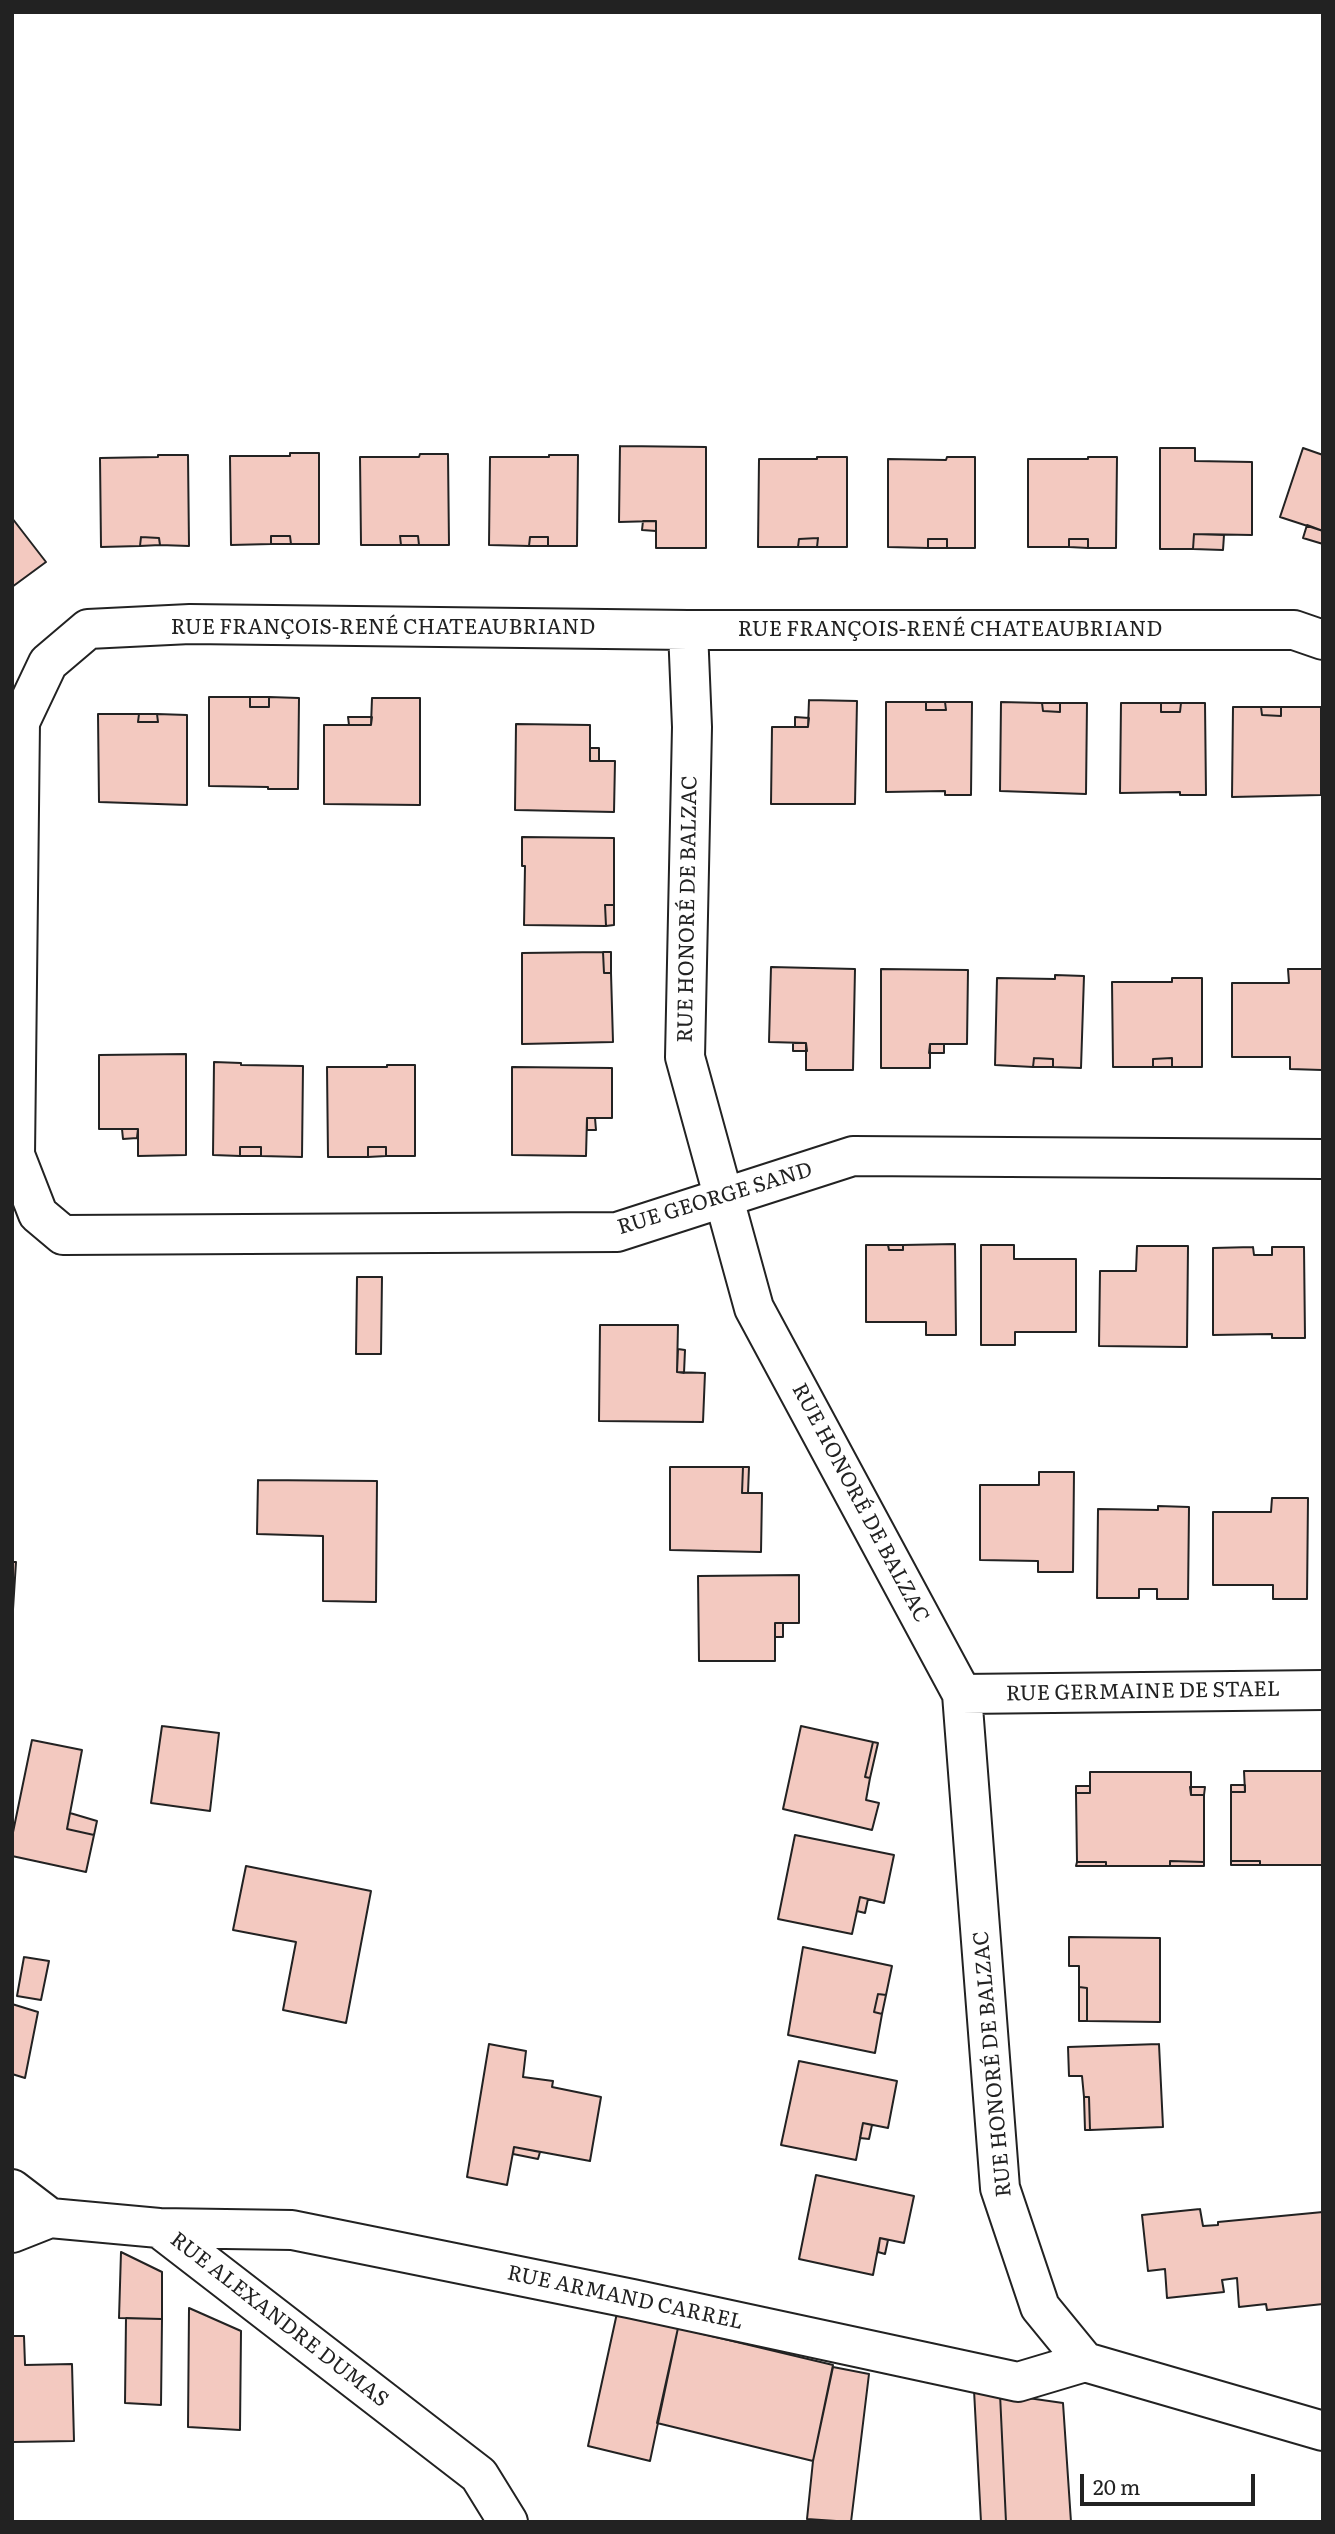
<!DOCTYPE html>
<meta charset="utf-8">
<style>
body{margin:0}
#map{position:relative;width:1335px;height:2534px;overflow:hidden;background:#fff;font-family:Literata,serif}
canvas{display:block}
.frame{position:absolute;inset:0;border:14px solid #222;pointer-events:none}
.scale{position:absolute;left:1080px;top:2474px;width:175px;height:32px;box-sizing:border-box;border:4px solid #222;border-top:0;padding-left:9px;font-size:21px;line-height:24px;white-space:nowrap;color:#222;-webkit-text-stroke:5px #fff;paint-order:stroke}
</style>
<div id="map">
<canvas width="1335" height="2534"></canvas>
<div class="frame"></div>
<div class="scale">20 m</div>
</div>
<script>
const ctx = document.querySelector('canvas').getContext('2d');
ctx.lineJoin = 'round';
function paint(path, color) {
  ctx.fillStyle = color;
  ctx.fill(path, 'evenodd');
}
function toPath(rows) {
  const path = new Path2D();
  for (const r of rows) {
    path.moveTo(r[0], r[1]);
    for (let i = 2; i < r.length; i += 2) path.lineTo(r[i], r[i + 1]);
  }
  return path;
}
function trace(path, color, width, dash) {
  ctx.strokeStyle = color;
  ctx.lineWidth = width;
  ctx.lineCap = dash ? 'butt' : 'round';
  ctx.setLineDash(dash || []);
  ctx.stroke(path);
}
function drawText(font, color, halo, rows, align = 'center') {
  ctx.font = font + ' Literata,serif';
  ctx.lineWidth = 5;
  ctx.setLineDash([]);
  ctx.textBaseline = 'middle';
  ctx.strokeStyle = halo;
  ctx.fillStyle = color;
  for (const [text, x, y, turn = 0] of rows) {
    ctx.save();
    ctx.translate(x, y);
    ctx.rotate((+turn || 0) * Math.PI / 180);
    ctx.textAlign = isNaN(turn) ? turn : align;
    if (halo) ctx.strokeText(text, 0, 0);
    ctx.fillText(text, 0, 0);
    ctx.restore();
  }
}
const building = toPath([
 [620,446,706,447,706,548,656,548,656,521,619,522,620,446],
 [1160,448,1195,448,1195,461,1252,462,1252,535,1194,534,1193,549,1160,549,1160,448],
 [1303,448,1323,455,1323,531,1280,517,1303,448],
 [290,453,319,453,319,544,291,544,290,536,271,536,271,544,231,545,230,456,290,456,290,453],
 [420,454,448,454,449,545,419,545,418,536,400,536,401,545,361,545,360,457,419,457,420,454],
 [158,455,188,455,189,546,160,545,159,538,141,537,140,546,101,547,100,458,158,457,158,455],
 [549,455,578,455,577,546,548,546,548,537,530,537,529,546,489,545,490,457,549,457,549,455],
 [817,457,847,457,847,547,817,547,818,538,799,539,798,547,758,547,759,459,817,459,817,457],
 [947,457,975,457,975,548,947,548,947,539,928,539,928,548,888,547,888,459,946,460,947,457],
 [1088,457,1117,457,1116,548,1088,548,1088,539,1069,539,1069,547,1028,547,1028,459,1088,459,1088,457],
 [12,518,46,562,12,587,12,518],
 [643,521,656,521,656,531,642,530,643,521],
 [1307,525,1323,531,1323,544,1303,538,1307,525],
 [1194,534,1224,535,1223,550,1193,549,1194,534],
 [271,536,290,536,291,544,271,544,271,536],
 [400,536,418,536,419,545,401,545,400,536],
 [141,537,159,538,160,545,140,546,141,537],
 [530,537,548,537,548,546,529,546,530,537],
 [818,538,817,547,798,547,799,539,818,538],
 [928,539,947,539,947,548,928,548,928,539],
 [1069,539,1088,539,1088,548,1069,547,1069,539],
 [209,697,250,697,250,707,269,707,269,697,299,698,298,789,268,789,268,787,209,786,209,697],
 [250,697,269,697,269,707,250,707,250,697],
 [372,698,420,698,420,805,324,804,324,725,371,725,372,698],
 [809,700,857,701,855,804,771,804,772,727,808,727,809,700],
 [886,702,926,702,926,710,946,710,945,702,972,702,971,795,945,795,945,791,886,792,886,702],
 [926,702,945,702,946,710,926,710,926,702],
 [1001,702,1042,703,1043,711,1060,712,1060,703,1087,703,1086,794,1000,791,1001,702],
 [1042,703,1060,703,1060,712,1043,711,1042,703],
 [1121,703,1161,703,1161,712,1180,712,1181,703,1205,703,1206,795,1180,795,1180,792,1120,793,1121,703],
 [1161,703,1181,703,1180,712,1161,712,1161,703],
 [1233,707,1261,707,1262,715,1281,716,1281,707,1321,707,1321,795,1232,797,1233,707],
 [1261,707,1281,707,1281,716,1262,715,1261,707],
 [98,714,139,714,138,722,158,722,157,714,187,715,187,805,99,802,98,714],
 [139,714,157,714,158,722,138,722,139,714],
 [348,717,372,717,371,725,349,725,348,717],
 [795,717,809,718,808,727,795,727,795,717],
 [516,724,590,725,590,761,615,761,614,812,515,810,516,724],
 [590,748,599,748,599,761,590,761,590,748],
 [522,837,614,838,614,905,605,905,606,926,524,925,525,866,522,866,522,837],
 [605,905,614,905,614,925,606,926,605,905],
 [603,952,611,952,611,973,604,973,603,952],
 [603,952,604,973,611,973,613,1042,522,1044,522,953,603,952],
 [771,967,855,969,853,1070,806,1070,806,1043,769,1042,771,967],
 [881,969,968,970,967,1044,930,1044,930,1068,881,1068,881,969],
 [1288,969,1323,969,1322,1070,1290,1069,1290,1057,1232,1057,1232,983,1289,983,1288,969],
 [1055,975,1084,976,1081,1068,1053,1067,1053,1059,1034,1058,1033,1067,995,1065,997,978,1055,979,1055,975],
 [1172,978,1202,978,1202,1067,1172,1067,1172,1058,1153,1059,1153,1067,1113,1067,1112,982,1172,982,1172,978],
 [793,1043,806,1043,807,1051,793,1051,793,1043],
 [930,1044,944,1044,944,1053,929,1053,930,1044],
 [186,1054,186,1155,138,1156,138,1129,99,1129,99,1055,186,1054],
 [1034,1058,1053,1059,1053,1067,1033,1067,1034,1058],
 [1172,1058,1172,1067,1153,1067,1153,1059,1172,1058],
 [214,1062,241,1063,241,1065,303,1066,302,1157,261,1156,261,1147,240,1147,240,1156,213,1155,214,1062],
 [387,1065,415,1065,415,1156,386,1156,386,1147,368,1147,368,1157,328,1157,327,1067,387,1067,387,1065],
 [512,1067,612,1068,612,1118,587,1118,586,1156,512,1155,512,1067],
 [587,1118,595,1118,596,1130,587,1130,587,1118],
 [122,1129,138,1129,137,1138,123,1139,122,1129],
 [240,1147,261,1147,261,1156,240,1156,240,1147],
 [368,1147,386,1147,386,1156,368,1157,368,1147],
 [955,1244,956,1335,926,1335,926,1322,866,1322,866,1245,888,1245,889,1250,903,1250,903,1245,955,1244],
 [888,1245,903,1245,903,1250,889,1250,888,1245],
 [981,1245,1014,1245,1014,1259,1076,1259,1076,1332,1015,1332,1015,1345,981,1345,981,1245],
 [1137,1246,1188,1246,1187,1347,1099,1346,1100,1271,1136,1271,1137,1246],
 [1253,1247,1254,1255,1272,1255,1272,1247,1304,1247,1305,1338,1272,1338,1272,1334,1213,1335,1213,1248,1253,1247],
 [357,1277,382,1277,381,1354,356,1354,357,1277],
 [600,1325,678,1325,677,1372,705,1373,703,1422,599,1421,600,1325],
 [678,1349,685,1350,684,1373,677,1372,678,1349],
 [670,1467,743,1467,742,1493,762,1493,761,1552,670,1550,670,1467],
 [743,1467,749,1467,748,1493,742,1493,743,1467],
 [1039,1472,1074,1472,1073,1572,1038,1572,1038,1561,980,1560,980,1485,1039,1485,1039,1472],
 [258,1480,377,1481,376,1602,323,1601,323,1536,257,1534,258,1480],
 [1272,1498,1308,1498,1307,1599,1273,1599,1273,1585,1213,1585,1213,1512,1271,1512,1272,1498],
 [1158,1506,1189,1507,1188,1599,1157,1599,1157,1589,1139,1589,1139,1598,1097,1598,1098,1509,1158,1510,1158,1506],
 [12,1562,16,1562,12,1625,12,1562],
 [799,1575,799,1623,775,1623,775,1661,699,1661,698,1576,799,1575],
 [775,1623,783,1623,783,1637,775,1637,775,1623],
 [162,1726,219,1733,210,1811,151,1803,162,1726],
 [801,1726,873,1742,865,1777,870,1778,866,1800,879,1803,872,1830,783,1809,801,1726],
 [32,1740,82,1750,67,1829,94,1835,86,1872,12,1856,12,1837,32,1740],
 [873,1742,878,1743,870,1778,865,1777,873,1742],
 [1244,1771,1323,1771,1323,1865,1260,1865,1260,1861,1231,1861,1231,1792,1245,1792,1244,1771],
 [1090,1772,1191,1772,1191,1795,1204,1795,1204,1862,1170,1861,1170,1866,1106,1866,1106,1862,1077,1862,1076,1793,1090,1793,1090,1772],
 [1231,1785,1245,1785,1245,1792,1231,1792,1231,1785],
 [1076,1786,1090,1786,1090,1793,1076,1793,1076,1786],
 [1190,1787,1205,1787,1204,1795,1191,1795,1190,1787],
 [70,1813,97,1821,94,1835,67,1829,70,1813],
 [795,1835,894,1855,884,1903,860,1897,852,1934,778,1919,795,1835],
 [1170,1861,1204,1862,1204,1866,1170,1866,1170,1861],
 [1231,1861,1260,1861,1260,1865,1231,1865,1231,1861],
 [1077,1862,1106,1862,1106,1866,1076,1866,1077,1862],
 [246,1866,371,1891,346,2023,283,2010,296,1942,233,1930,246,1866],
 [860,1897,868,1899,865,1913,857,1911,860,1897],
 [1069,1937,1160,1938,1160,2022,1087,2021,1087,1988,1079,1987,1079,1966,1069,1966,1069,1937],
 [803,1947,892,1966,886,1995,878,1994,874,2012,882,2014,875,2053,788,2035,803,1947],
 [24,1957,49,1961,41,2000,17,1996,24,1957],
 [1079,1987,1087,1988,1087,2021,1079,2021,1079,1987],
 [878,1994,886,1995,882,2014,874,2012,878,1994],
 [12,2004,38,2012,25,2078,12,2074,12,2004],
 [489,2044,526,2051,523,2077,553,2081,552,2087,601,2097,590,2161,514,2147,507,2185,467,2177,489,2044],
 [1159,2044,1163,2127,1090,2130,1089,2097,1084,2097,1082,2076,1069,2076,1068,2047,1159,2044],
 [799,2061,897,2081,888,2128,863,2123,856,2160,781,2145,799,2061],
 [1084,2097,1089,2097,1090,2130,1085,2130,1084,2097],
 [863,2123,872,2125,869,2139,860,2138,863,2123],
 [514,2147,540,2152,538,2159,513,2154,514,2147],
 [816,2175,914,2196,904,2243,880,2238,873,2275,799,2259,816,2175],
 [1200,2209,1203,2226,1218,2225,1218,2222,1323,2212,1323,2304,1267,2310,1266,2304,1239,2307,1237,2278,1222,2280,1224,2292,1167,2298,1165,2269,1148,2271,1142,2215,1200,2209],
 [880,2238,888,2240,885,2254,878,2252,880,2238],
 [121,2252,162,2272,162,2319,119,2318,121,2252],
 [189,2308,241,2331,240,2430,188,2427,189,2308],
 [617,2313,678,2328,650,2461,588,2446,617,2313],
 [126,2318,162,2319,161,2405,125,2403,126,2318],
 [678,2328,833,2365,813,2461,657,2423,678,2328],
 [12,2336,24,2336,25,2365,72,2364,74,2441,12,2442,12,2336],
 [833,2367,869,2374,851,2522,807,2519,813,2461,833,2367],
 [974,2390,1000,2394,1006,2522,981,2522,974,2390],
 [1000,2394,1063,2403,1071,2522,1006,2522,1000,2394]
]);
paint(building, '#f3c9c0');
trace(building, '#222', 2);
const minor = toPath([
 [688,630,692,727,685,1057,754,1308,962,1694,1000,2188,1040,2307,1085,2362],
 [1323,640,1294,630,688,630,190,624,88,629,48,663,20,722,15,1155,38,1214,63,1235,617,1232,853,1156,1323,1159],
 [962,1694,1323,1690],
 [12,2189,50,2218,159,2228,479,2475,508,2522],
 [159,2228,292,2230,633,2299,1018,2382,1085,2362],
 [12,2233,50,2218],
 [1085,2362,1323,2431]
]);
trace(minor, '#222', 42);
trace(minor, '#fff', 38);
drawText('21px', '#222', '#fff', [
 ["RUE FRANÇOIS-RENÉ CHATEAUBRIAND",383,628],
 ["RUE FRANÇOIS-RENÉ CHATEAUBRIAND",950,630],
 ["RUE HONORÉ DE BALZAC",688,909,-89],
 ["RUE GEORGE SAND",715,1199,-17],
 ["RUE HONORÉ DE BALZAC",860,1503,62],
 ["RUE GERMAINE DE STAEL",1143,1692,-1],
 ["RUE HONORÉ DE BALZAC",993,2064,-95],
 ["RUE ARMAND CARREL",625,2298,12],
 ["RUE ALEXANDRE DUMAS",279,2320,38]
]);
</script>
